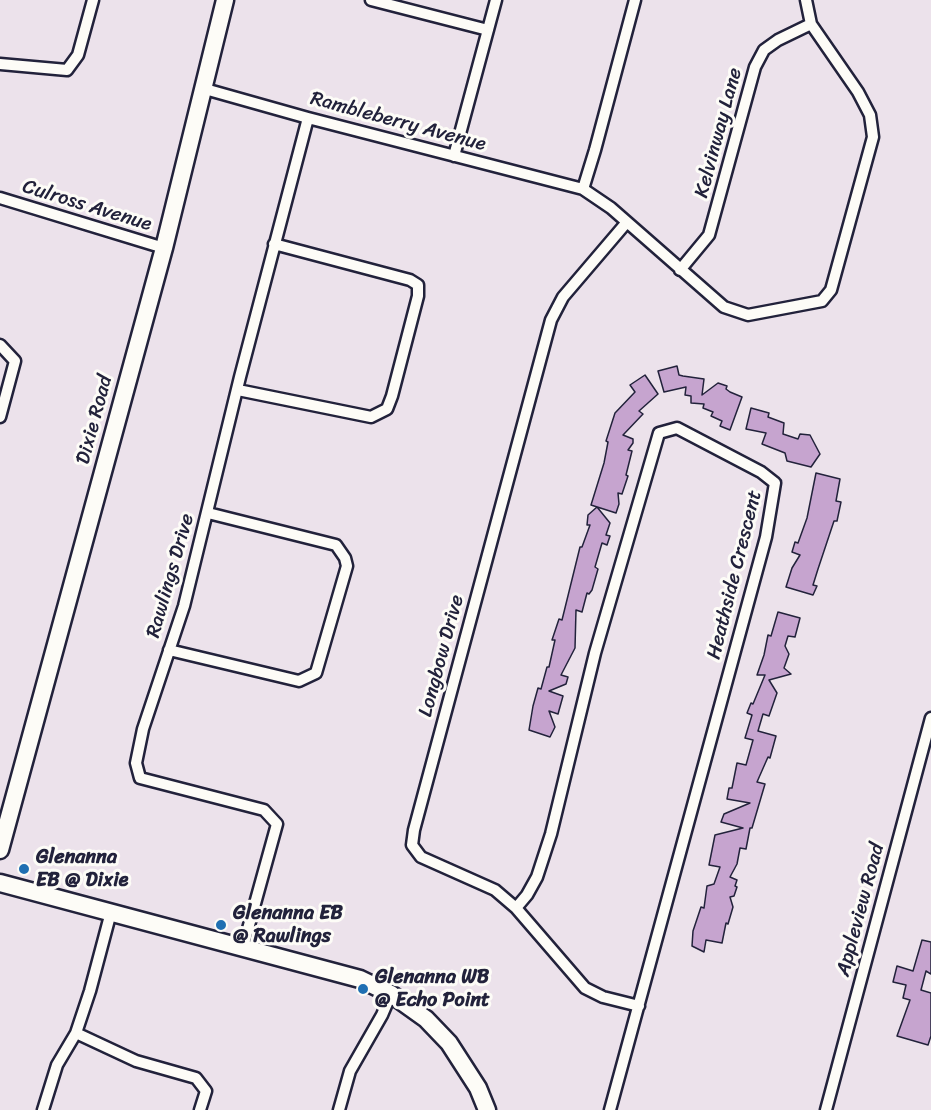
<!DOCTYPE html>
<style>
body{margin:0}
canvas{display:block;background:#ece2eb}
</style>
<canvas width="931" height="1110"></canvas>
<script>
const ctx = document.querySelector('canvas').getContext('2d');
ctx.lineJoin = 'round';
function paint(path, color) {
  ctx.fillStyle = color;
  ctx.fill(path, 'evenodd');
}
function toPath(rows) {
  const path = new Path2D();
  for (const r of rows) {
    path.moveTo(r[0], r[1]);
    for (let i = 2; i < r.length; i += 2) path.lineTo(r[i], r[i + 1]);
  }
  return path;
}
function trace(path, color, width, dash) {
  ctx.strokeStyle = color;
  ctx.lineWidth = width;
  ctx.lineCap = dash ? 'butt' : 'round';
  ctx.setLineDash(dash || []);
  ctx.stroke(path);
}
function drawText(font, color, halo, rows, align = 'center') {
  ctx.font = font + ' Sriracha,sans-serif';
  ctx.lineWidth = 6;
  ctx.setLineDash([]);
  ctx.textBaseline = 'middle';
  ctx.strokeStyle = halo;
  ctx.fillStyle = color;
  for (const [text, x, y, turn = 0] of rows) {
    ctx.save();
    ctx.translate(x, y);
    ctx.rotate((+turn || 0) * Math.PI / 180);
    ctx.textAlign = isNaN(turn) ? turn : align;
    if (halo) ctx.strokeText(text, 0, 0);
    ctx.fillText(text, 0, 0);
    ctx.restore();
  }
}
const building = toPath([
 [677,366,679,375,683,376,704,379,702,395,718,383,727,386,726,389,730,392,742,397,730,430,720,426,722,421,711,416,713,412,703,408,704,404,691,403,691,396,685,395,686,387,664,392,658,371,677,366],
 [645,375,658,394,639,411,643,414,623,435,633,439,633,443,628,450,632,451,626,475,628,476,622,494,618,493,619,504,616,513,591,505,604,463,608,442,606,441,615,413,635,392,630,385,645,375],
 [751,408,769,413,768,417,784,423,783,434,798,439,800,434,810,435,820,454,811,467,787,461,785,453,762,444,766,433,746,429,751,408],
 [816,473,840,479,836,501,841,502,837,521,834,521,818,569,813,585,817,586,813,595,786,587,792,568,800,555,792,552,795,542,798,543,807,518,816,473],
 [597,507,610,523,606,535,610,536,607,545,602,543,595,567,598,569,592,590,589,594,587,593,582,612,576,610,575,648,561,675,568,677,566,684,549,691,563,696,558,714,549,711,555,727,550,737,529,730,533,706,538,688,541,689,547,667,549,667,555,640,552,640,559,619,562,620,580,547,582,547,590,525,587,525,588,515,597,507],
 [778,612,800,618,795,637,788,636,785,646,789,654,784,668,791,674,769,680,777,693,769,716,763,714,758,731,776,736,770,758,768,757,757,782,765,784,752,828,750,828,746,849,740,848,737,864,730,877,737,880,735,886,737,887,734,896,730,897,733,907,728,924,726,923,722,943,706,940,704,952,692,946,693,931,701,907,704,908,707,886,714,884,720,867,709,865,715,835,743,828,721,822,724,814,750,803,727,799,729,788,732,788,737,763,746,765,753,740,745,738,752,715,747,713,751,703,753,704,765,675,757,675,764,655,768,635,771,636,778,612],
 [922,940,931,942,931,974,926,971,921,990,931,993,931,1036,928,1045,897,1036,910,1000,903,998,906,985,893,982,897,966,913,971,922,940]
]);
paint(building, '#c6a4cf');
trace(building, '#22223b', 1.5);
const street = toPath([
 [371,0,488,30],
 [0,64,67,70,78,55,93,0],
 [205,89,308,118,583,189,611,208,724,307,748,315,822,301,831,290,873,137,870,115,858,92,811,24,806,0],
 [454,156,496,0],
 [583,189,595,150,635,0],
 [0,198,164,248],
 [627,222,563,297,551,320,414,830,412,845,421,857,495,890,516,908,585,988,603,997,639,1006],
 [680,270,709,235,755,67,764,50,778,40,811,24],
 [0,345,15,361,0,417],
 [238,390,371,417,387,409,392,396,418,296,418,285,410,280,274,244],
 [169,650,299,681,316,673,347,566,345,558,336,545,208,513],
 [516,908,527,895,537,877,551,834,595,653,659,433,677,428,761,472,775,483,766,537,610,1110],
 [243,947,277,824,264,810,140,778,136,763,143,729,184,606,240,377,308,118],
 [76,1033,136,1061,196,1078,206,1091,200,1110],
 [43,1110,57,1065,76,1033,90,991,111,912],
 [339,1110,350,1071,382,1015,391,994],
 [826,1110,931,718]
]);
const secondary = toPath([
 [0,850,164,248,225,0],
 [0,883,360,979,391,994,426,1019,449,1043,478,1088,487,1110]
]);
trace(street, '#22223b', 15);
trace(secondary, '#22223b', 21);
trace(street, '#fdfcf7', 10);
trace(secondary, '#fdfcf7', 16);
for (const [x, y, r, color] of [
 [24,869,6,"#1f6fb2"],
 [221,925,6,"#1f6fb2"],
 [363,989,6,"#1f6fb2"]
]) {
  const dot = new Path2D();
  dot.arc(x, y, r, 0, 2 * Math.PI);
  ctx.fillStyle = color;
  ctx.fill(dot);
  trace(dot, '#fdfcf7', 2);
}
drawText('20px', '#22223b', '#fdfcf7', [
 ["Rambleberry Avenue",398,122,15],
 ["Kelvinway Lane",719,133,-75],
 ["Culross Avenue",87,206,17],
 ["Dixie Road",95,420,-75],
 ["Heathside Crescent",735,575,-76],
 ["Rawlings Drive",171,576,-74],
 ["Longbow Drive",442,656,-75],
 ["Appleview Road",861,910,-75]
]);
drawText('bold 20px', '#22223b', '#fdfcf7', [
 ["Glenanna",36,858],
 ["EB @ Dixie",36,881],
 ["Glenanna EB",233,914],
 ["@ Rawlings",233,937],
 ["Glenanna WB",375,978],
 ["@ Echo Point",375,1001]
], 'left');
</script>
